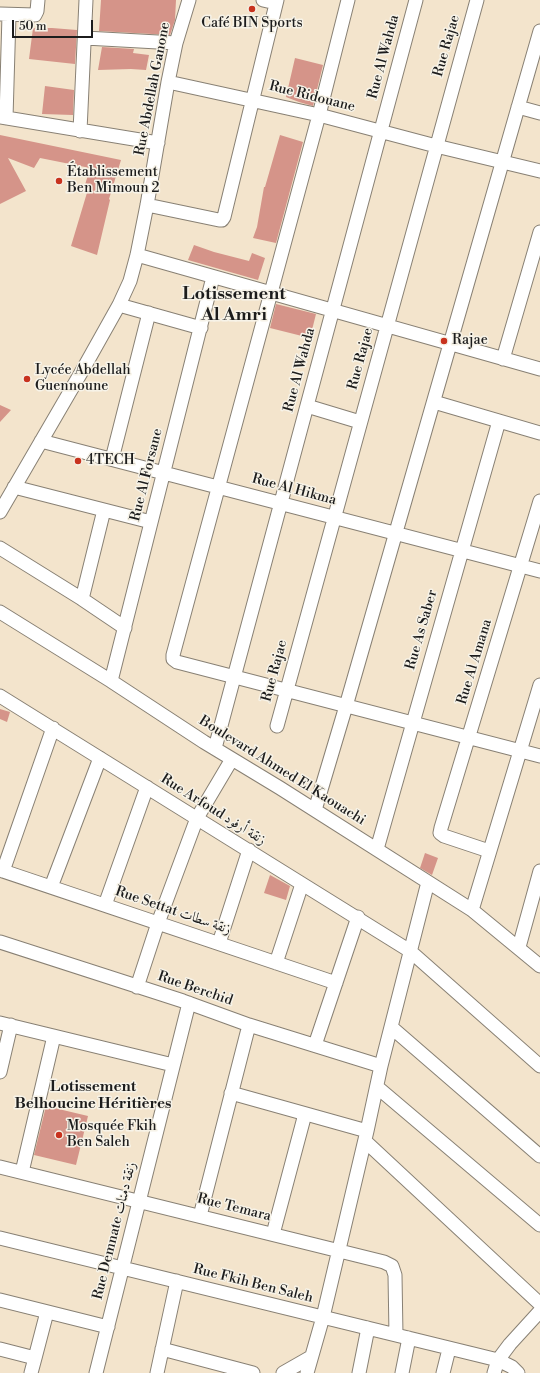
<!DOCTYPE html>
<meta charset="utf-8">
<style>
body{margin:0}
#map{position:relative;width:540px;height:1373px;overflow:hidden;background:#f3e4cc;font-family:"Libre Bodoni",serif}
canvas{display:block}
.scale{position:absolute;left:12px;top:20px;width:81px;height:18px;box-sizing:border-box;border:2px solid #1c1c1c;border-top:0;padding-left:5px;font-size:12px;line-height:14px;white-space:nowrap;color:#1c1c1c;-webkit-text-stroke:3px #f7f3e8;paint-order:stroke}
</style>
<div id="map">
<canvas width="540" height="1373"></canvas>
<div class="scale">50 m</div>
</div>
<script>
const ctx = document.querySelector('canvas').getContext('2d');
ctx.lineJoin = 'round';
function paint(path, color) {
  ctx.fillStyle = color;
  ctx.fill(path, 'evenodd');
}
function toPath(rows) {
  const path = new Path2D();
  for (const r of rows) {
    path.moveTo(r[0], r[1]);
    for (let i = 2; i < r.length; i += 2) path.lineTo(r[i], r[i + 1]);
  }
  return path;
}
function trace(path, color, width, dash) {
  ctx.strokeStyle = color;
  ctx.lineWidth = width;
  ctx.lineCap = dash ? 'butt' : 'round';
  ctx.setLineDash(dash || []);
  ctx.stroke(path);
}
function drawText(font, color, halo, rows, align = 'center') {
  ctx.font = font + ' "Libre Bodoni",Amiri,serif';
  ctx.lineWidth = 3;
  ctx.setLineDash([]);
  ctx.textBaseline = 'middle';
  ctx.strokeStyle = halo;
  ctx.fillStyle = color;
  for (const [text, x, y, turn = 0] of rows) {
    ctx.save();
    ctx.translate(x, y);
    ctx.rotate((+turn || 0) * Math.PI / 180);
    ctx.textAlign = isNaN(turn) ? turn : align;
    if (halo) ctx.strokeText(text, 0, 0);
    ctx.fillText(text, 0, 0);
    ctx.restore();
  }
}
paint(toPath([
 [101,0,176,0,175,20,170,35,99,31],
 [33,28,52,28,77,30,75,64,29,59],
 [102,47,134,49,133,53,149,55,146,70,131,69,98,70],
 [295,58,323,65,313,106,299,102,286,97],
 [45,86,74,90,73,115,42,114],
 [0,135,121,160,109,199,110,200,97,255,71,246,89,186,85,185,90,168,40,158,34,168,8,158,26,191,0,204],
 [280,135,303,142,276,243,253,238,257,227,264,187,265,187],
 [194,245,214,252,249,261,252,253,265,258,258,280,188,260],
 [276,304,316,314,310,338,270,328],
 [0,405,11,410,0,422],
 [0,709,10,712,7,722,0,719],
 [425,853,438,858,432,875,420,868],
 [270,875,290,886,286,900,264,893],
 [46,1106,88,1116,76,1165,34,1155]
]), '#d59489');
const minor = toPath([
 [263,0,276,3],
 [348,0,319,115,173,655,173,659,177,662,540,756],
 [0,14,35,15,37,11,38,0],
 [85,38,176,43],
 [168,82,319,115,436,146,540,171],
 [518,107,540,113],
 [0,117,158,143],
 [6,118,9,15],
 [80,131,86,0],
 [147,205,219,220,222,220,224,217,277,0],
 [137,255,540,369],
 [119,305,201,328],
 [503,359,540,232],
 [434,402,540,433],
 [307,406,360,422],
 [41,441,540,571],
 [112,459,149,313],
 [14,487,151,522],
 [0,512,82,371,119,305,130,281,137,255,147,205,168,82,176,43,189,0],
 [0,548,82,599,125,628],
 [82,599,104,510],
 [0,612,111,681,204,742,280,788,472,910,540,966],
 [111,681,213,277],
 [0,696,410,951,540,1066],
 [277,726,477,0],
 [215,748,416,0],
 [315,810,346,706,540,31],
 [377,849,499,421],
 [489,851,444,836,440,833,441,828,540,501],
 [0,870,336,983],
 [3,871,53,728],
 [51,887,100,758],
 [105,905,147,787],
 [472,910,540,685],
 [0,942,183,1001,249,1025,381,1066],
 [219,943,249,850],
 [519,947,540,871],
 [276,963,302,884],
 [137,987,158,923,197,818,232,759],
 [0,1023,173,1065],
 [391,1027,540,1156],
 [315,1045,358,917],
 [0,1072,11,1025],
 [377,1087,540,1225],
 [231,1093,367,1131],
 [365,1141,540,1304],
 [0,1167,384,1262,392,1266,395,1275,396,1335],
 [22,1172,54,1036],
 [200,1216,249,1025],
 [273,1234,305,1114],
 [0,1238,498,1360,512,1367,518,1373],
 [0,1300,108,1327],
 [0,1349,35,1358,31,1373],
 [162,1349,253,1373],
 [35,1358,47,1312],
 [96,1373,189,1003],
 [157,1373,177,1281],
 [283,1373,311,1357],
 [307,1373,323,1317,367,1131,381,1066,428,882],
 [359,1373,368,1328],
 [402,1373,409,1338],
 [443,1373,449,1349],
 [494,1373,498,1360,510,1344,540,1311]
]);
trace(minor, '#888074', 15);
trace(minor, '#fff', 13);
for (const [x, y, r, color] of [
 [252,9,4,"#c8321e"],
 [59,181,4,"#c8321e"],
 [444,341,4,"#c8321e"],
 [27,379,4,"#c8321e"],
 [78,461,4,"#c8321e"],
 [59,1135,4,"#c8321e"]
]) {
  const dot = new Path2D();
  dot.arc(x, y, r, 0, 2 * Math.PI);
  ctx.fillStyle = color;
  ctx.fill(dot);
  trace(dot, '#f7f3e8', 1.5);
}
drawText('14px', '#1c1c1c', '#f7f3e8', [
 ["Café BIN Sports",252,24,"center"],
 ["Établissement",67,173],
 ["Ben Mimoun 2",67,189],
 ["Rajae",452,341],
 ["Lycée Abdellah",35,371],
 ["Guennoune",35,387],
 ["4TECH",86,461],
 ["Mosquée Fkih",67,1127],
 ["Ben Saleh",67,1143]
], 'left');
drawText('14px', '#1c1c1c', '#f7f3e8', [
 ["Rue Rajae",447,46,-74],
 ["Rue Al Wahda",384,57,-75],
 ["Rue Abdellah Ganone",153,89,-79],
 ["Rue Ridouane",312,97,14],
 ["Rue Rajae",361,359,-75],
 ["Rue Al Wahda",300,370,-75],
 ["Rue Al Forsane",147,475,-76],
 ["Rue Al Hikma",294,490,15],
 ["Rue As Saber",422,630,-74],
 ["Rue Al Amana",475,662,-73],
 ["Rue Rajae",275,671,-75],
 ["Boulevard Ahmed El Kaouachi",282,771,32],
 ["Rue Arfoud زنقة أرفود",213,810,32],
 ["Rue Settat زنقة سطات",173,911,19],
 ["Rue Berchid",195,989,19],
 ["Rue Temara",234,1208,14],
 ["Rue Demnate زنقة دمنات",115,1231,-76],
 ["Rue Fkih Ben Saleh",253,1284,14]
]);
drawText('bold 15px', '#1c1c1c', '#f7f3e8', [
 ["Lotissement",93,1087],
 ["Belhoucine Héritières",93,1104]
]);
drawText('bold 18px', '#1c1c1c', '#f7f3e8', [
 ["Lotissement",234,295],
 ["Al Amri",234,316]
]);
</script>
